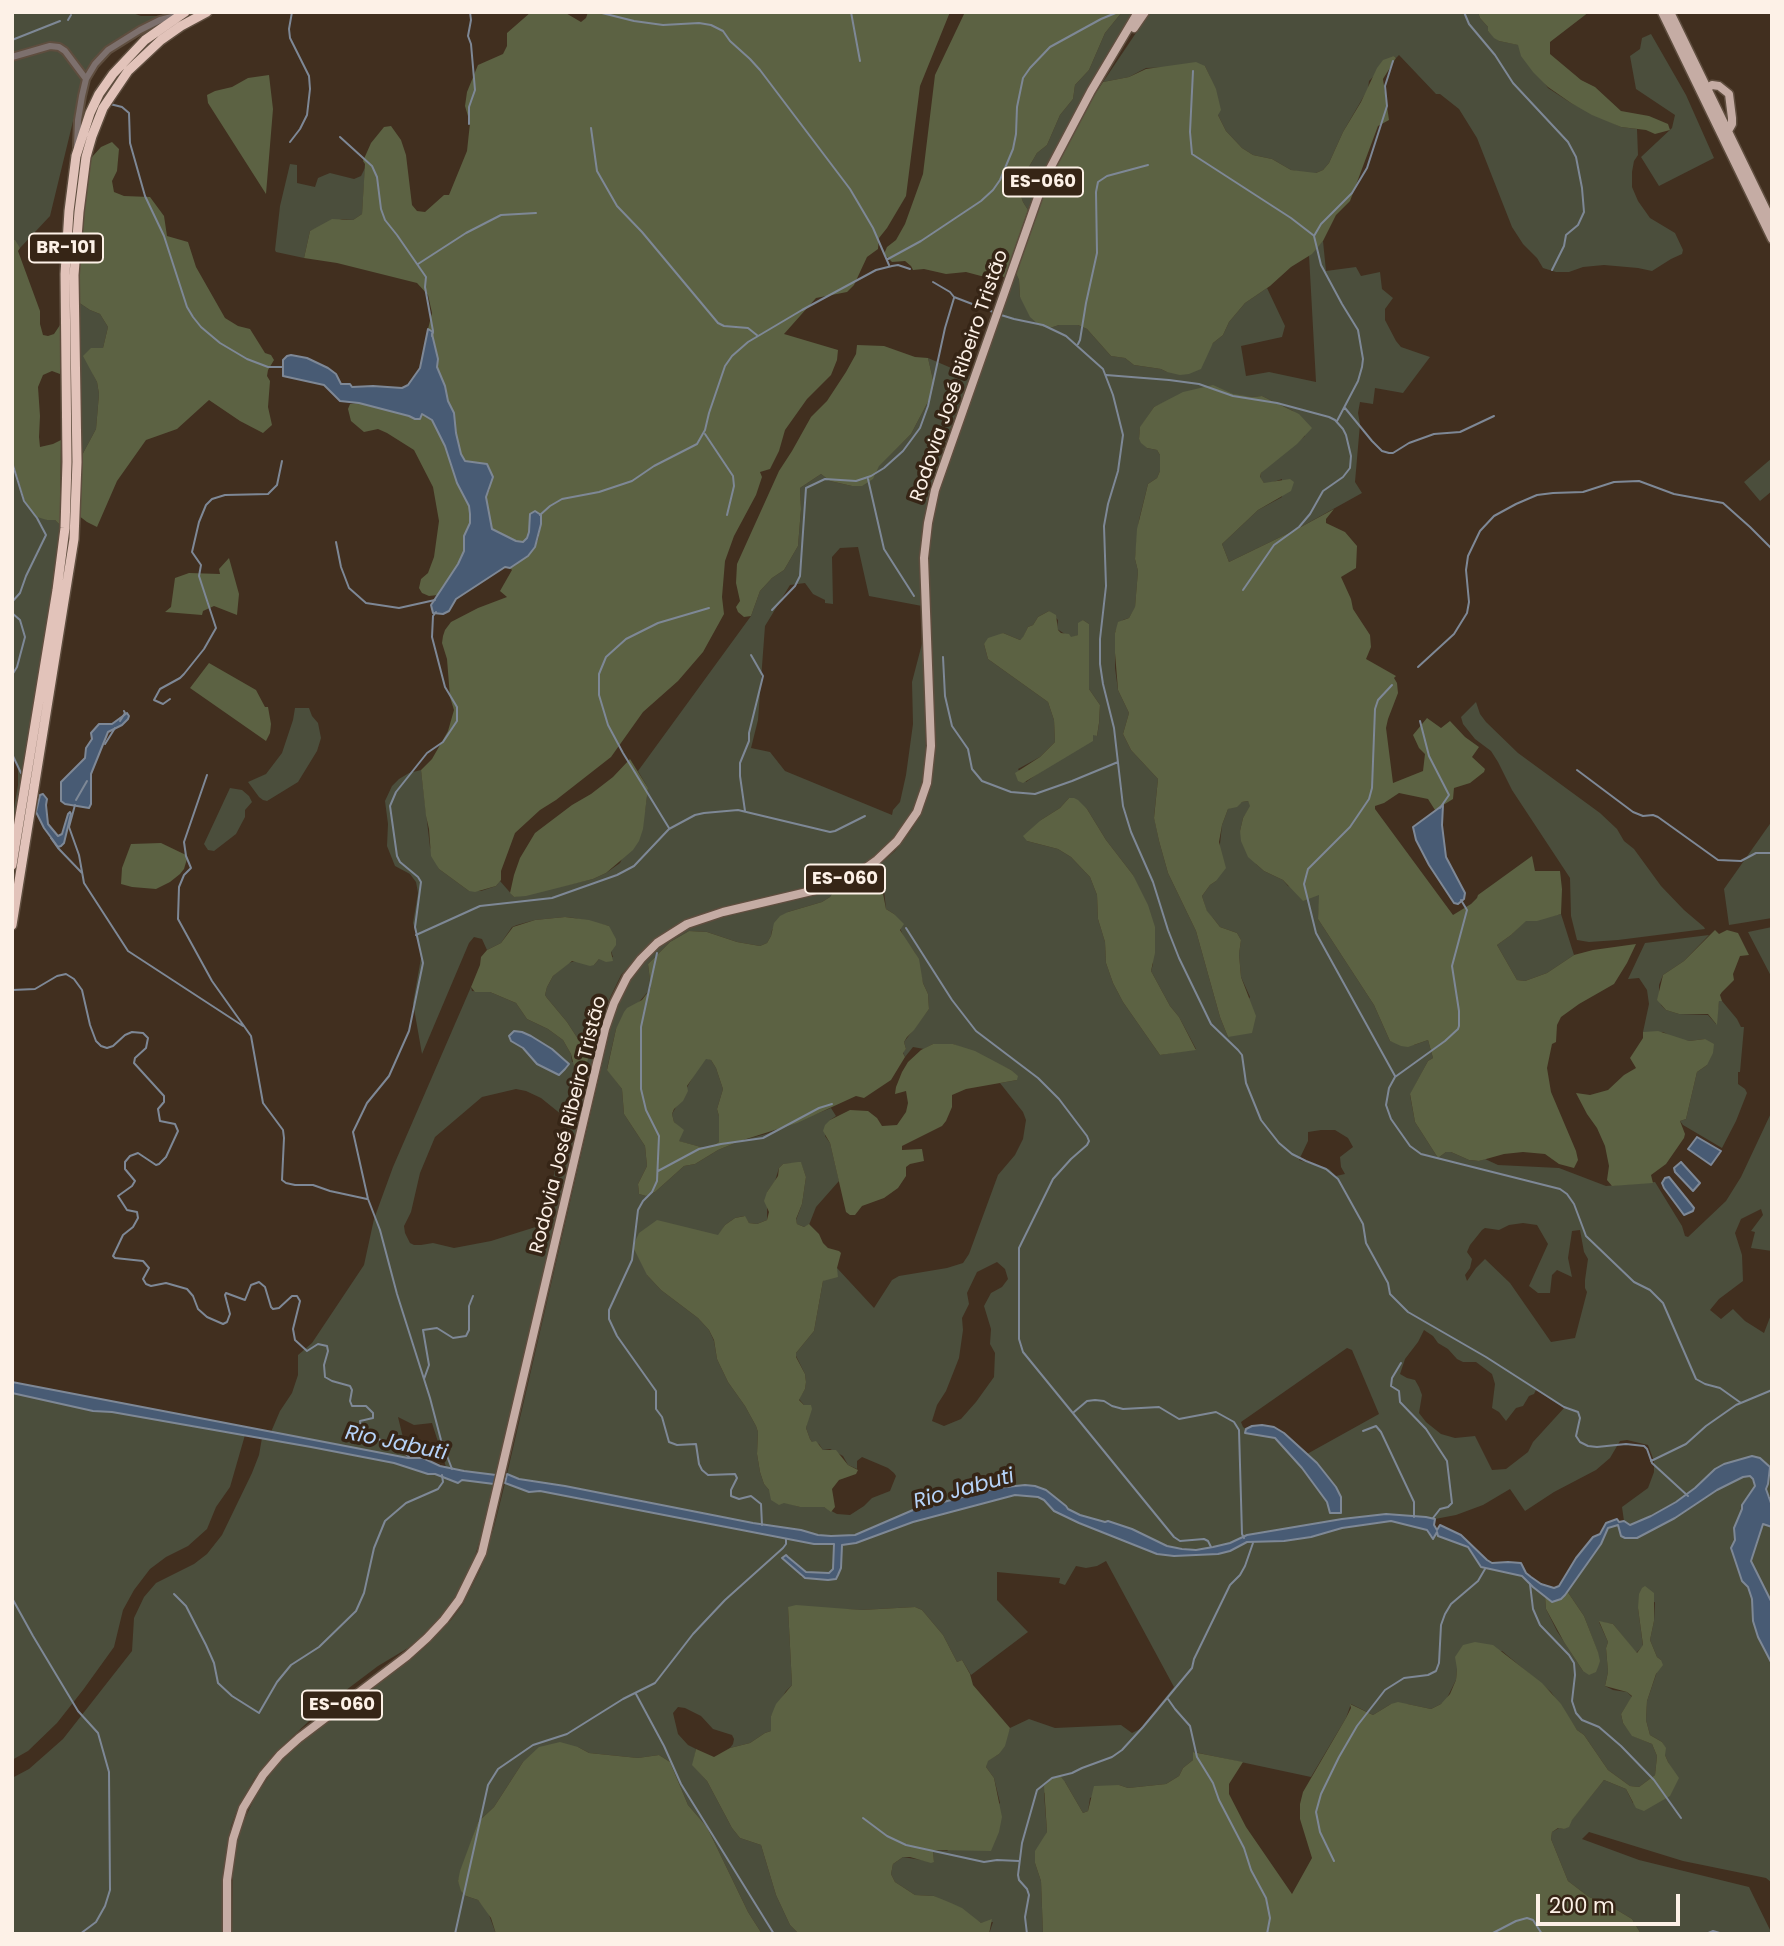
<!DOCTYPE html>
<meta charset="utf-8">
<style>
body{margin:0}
#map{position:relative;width:1784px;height:1946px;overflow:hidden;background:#412f1f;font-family:Poppins,sans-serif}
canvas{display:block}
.frame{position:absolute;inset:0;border:14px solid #fdf1e7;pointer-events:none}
.scale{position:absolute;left:1536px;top:1894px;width:144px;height:32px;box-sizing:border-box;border:4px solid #fdf1e7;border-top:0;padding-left:9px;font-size:21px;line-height:24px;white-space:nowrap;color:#fdf1e7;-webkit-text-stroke:5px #362516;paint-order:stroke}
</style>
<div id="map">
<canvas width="1784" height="1946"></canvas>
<div class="frame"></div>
<div class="scale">200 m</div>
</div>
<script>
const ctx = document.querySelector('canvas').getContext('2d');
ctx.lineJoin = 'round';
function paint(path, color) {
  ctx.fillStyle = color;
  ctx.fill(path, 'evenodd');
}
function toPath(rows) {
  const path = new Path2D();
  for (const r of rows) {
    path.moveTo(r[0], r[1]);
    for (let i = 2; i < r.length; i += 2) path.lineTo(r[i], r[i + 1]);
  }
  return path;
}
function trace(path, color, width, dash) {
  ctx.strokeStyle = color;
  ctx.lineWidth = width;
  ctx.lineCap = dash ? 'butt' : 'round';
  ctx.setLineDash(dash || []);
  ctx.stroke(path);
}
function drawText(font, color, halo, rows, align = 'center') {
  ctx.font = font + ' Poppins,sans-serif';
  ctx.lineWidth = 7;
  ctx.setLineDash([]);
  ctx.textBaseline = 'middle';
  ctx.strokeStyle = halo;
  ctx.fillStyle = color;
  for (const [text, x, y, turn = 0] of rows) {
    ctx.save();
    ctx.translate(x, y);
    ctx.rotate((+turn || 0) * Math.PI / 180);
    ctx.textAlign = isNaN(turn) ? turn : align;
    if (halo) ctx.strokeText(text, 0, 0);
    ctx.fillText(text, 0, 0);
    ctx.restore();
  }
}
paint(toPath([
 [12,12,130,12,141,16,159,16,164,14,158,19,117,39,109,46,83,80,50,216,20,248,12,240],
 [1122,12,1135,12,1112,46,1078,105,1036,188,1028,210,1023,202,1019,190,1023,177,1037,153,1047,145,1060,115,1073,99,1075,85,1089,70,1105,33],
 [1150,12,1478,12,1480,18,1488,27,1488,31,1499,41,1519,45,1548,88,1571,103,1621,127,1637,129,1638,155,1634,161,1632,172,1632,187,1638,201,1650,218,1675,233,1683,250,1682,254,1671,259,1652,271,1638,268,1604,265,1583,267,1569,272,1556,272,1543,268,1537,258,1523,244,1512,227,1477,138,1459,109,1440,94,1436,94,1399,55,1396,58,1394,56,1369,81,1368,89,1343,132,1329,163,1323,170,1316,173,1306,173,1291,170,1272,159,1253,155,1242,148,1226,131,1218,115,1210,77,1205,66,1146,68,1129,77,1103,82],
 [1651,34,1686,95,1714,158,1659,186,1641,157,1672,128,1675,115,1636,89,1630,56,1640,49,1642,38],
 [290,164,297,165,297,183,315,187,318,178,325,175,330,173,354,179,361,176,365,168,362,214,353,220,342,219,310,231,304,258,276,252,275,250,280,206],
 [1323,241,1326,271,1356,267,1361,276,1380,272,1382,289,1393,298,1385,309,1385,320,1396,341,1401,347,1430,357,1403,393,1375,388,1373,404,1360,402,1358,413,1360,424,1355,482,1362,493,1299,528,1229,562,1222,544,1258,510,1282,497,1282,479,1268,484,1264,483,1260,478,1261,473,1269,465,1305,436,1293,411,1262,396,1252,397,1191,391,1154,407,1140,428,1139,439,1147,448,1157,450,1160,455,1160,471,1157,478,1148,484,1139,520,1135,559,1138,571,1135,608,1129,618,1123,620,1115,632,1115,668,1118,690,1129,713,1123,734,1131,750,1158,779,1154,817,1159,841,1168,873,1196,931,1220,1017,1228,1037,1250,997,1241,977,1239,954,1241,940,1237,933,1220,927,1213,918,1207,912,1202,896,1210,885,1216,881,1222,825,1228,809,1242,802,1248,801,1251,806,1243,818,1240,831,1256,864,1264,871,1283,880,1288,886,1320,894,1318,919,1374,1005,1390,1041,1414,1045,1428,1040,1433,1058,1428,1061,1410,1095,1415,1122,1438,1158,1446,1152,1451,1152,1469,1160,1479,1161,1485,1159,1498,1165,1559,1168,1606,1186,1655,1182,1682,1226,1685,1236,1688,1237,1726,1201,1741,1177,1772,1111,1772,1251,1751,1248,1755,1232,1751,1231,1763,1215,1761,1209,1741,1219,1735,1233,1742,1255,1743,1281,1719,1299,1710,1310,1721,1319,1733,1309,1745,1321,1764,1333,1772,1312,1772,1497,1767,1495,1766,1488,1768,1484,1752,1456,1724,1464,1716,1469,1695,1488,1676,1502,1630,1526,1624,1521,1622,1507,1648,1488,1654,1472,1654,1461,1648,1445,1627,1440,1620,1441,1610,1458,1596,1470,1554,1492,1525,1511,1510,1489,1483,1505,1456,1515,1435,1519,1386,1514,1342,1519,1247,1535,1230,1543,1196,1550,1167,1546,1132,1529,1108,1521,1105,1522,1080,1515,1068,1509,1066,1506,1046,1490,1035,1486,1007,1486,963,1496,913,1510,855,1535,831,1536,818,1535,801,1530,753,1523,565,1486,519,1479,507,1474,612,1021,615,1010,630,981,652,953,669,939,691,927,719,916,835,889,830,897,822,902,788,912,772,930,771,936,767,943,760,946,737,942,707,932,689,931,670,942,648,964,651,988,616,1029,607,1069,622,1089,624,1114,645,1146,647,1166,638,1184,639,1194,646,1196,655,1192,684,1166,695,1164,718,1150,740,1141,766,1134,831,1108,836,1116,830,1120,825,1136,830,1143,839,1181,816,1207,809,1225,804,1227,797,1224,796,1220,802,1204,806,1177,801,1163,783,1164,779,1168,775,1181,767,1192,767,1220,757,1224,749,1223,744,1216,735,1218,725,1225,719,1235,647,1275,661,1290,698,1318,709,1330,714,1341,717,1359,728,1382,745,1406,756,1426,758,1432,757,1454,760,1472,764,1484,769,1490,784,1502,800,1507,824,1507,837,1514,850,1515,864,1506,872,1498,890,1491,896,1476,894,1473,888,1468,862,1457,857,1461,857,1469,848,1465,843,1456,830,1449,823,1450,819,1444,812,1442,810,1439,806,1428,811,1406,804,1405,799,1399,805,1389,806,1382,805,1374,796,1356,796,1353,814,1331,823,1281,837,1268,874,1308,892,1280,899,1276,947,1268,963,1263,969,1254,998,1175,1015,1155,1023,1139,1026,1120,1023,1112,1000,1083,1017,1080,1011,1070,953,1044,933,1044,924,1049,913,1047,905,1057,903,1052,906,1049,904,1042,929,1009,928,994,923,983,915,953,905,940,894,914,886,909,884,890,879,873,873,870,895,851,912,829,921,813,929,785,927,550,936,499,946,463,1015,271,1019,280,1020,297,1050,328,1059,325,1078,325,1087,329,1111,356,1125,358,1134,365,1161,369,1167,372,1209,349,1213,343,1223,335,1229,322,1245,303,1267,288,1285,326,1282,337,1241,346,1246,376,1269,372,1316,382,1309,255],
 [1049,611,1058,620,1057,629,1071,638,1078,635,1083,620,1089,624,1089,689,1100,705,1099,724,1097,736,1093,734,1026,782,1018,769,1040,757,1055,742,1054,720,1048,702,988,659,984,644,1003,633,1020,640,1023,638,1028,627,1033,625,1038,617],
 [1069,798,1087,809,1106,840,1133,875,1153,964,1151,971,1170,1006,1179,1017,1196,1049,1160,1055,1123,1002,1113,983,1106,963,1105,942,1098,919,1097,895,1090,877,1071,857,1058,849,1027,841,1041,820,1060,808],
 [1321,1130,1335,1130,1348,1138,1353,1147,1340,1157,1341,1167,1345,1174,1336,1176,1329,1169,1299,1160,1308,1141,1308,1132],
 [1523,1223,1537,1225,1548,1244,1529,1286,1538,1293,1550,1293,1552,1275,1557,1270,1572,1277,1568,1258,1571,1238,1572,1231,1580,1230,1584,1252,1588,1259,1585,1280,1585,1288,1587,1292,1575,1338,1551,1342,1510,1283,1485,1259,1476,1268,1467,1281,1465,1275,1470,1268,1472,1259,1467,1252,1470,1245,1482,1230,1485,1228,1499,1230,1509,1225],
 [997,1262,1005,1269,1008,1279,1002,1287,991,1293,984,1306,991,1329,990,1344,995,1353,994,1377,976,1402,961,1419,944,1426,932,1421,937,1405,946,1391,959,1358,963,1330,962,1318,969,1304,967,1293,977,1272],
 [1424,1330,1433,1336,1438,1343,1448,1349,1457,1359,1463,1362,1476,1362,1492,1374,1495,1384,1492,1408,1499,1412,1506,1421,1516,1408,1523,1406,1529,1396,1534,1394,1536,1390,1564,1408,1533,1442,1528,1452,1506,1469,1492,1470,1475,1436,1455,1438,1441,1434,1426,1422,1419,1413,1422,1395,1419,1387,1415,1380,1407,1378,1400,1374,1405,1359,1418,1342],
 [1347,1348,1352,1350,1379,1414,1307,1454,1317,1463,1336,1487,1341,1497,1341,1512,1330,1513,1327,1502,1294,1458,1272,1436,1246,1433,1246,1429,1243,1427,1241,1422],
 [69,296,90,310,100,314,108,327,103,348,93,374,97,382,99,394,96,429,81,457,71,483],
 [928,358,970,376,945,444,925,515,920,550,922,606,869,596,858,547,840,548,832,557,833,604,825,603,825,600,813,594,805,583,790,585,765,626,758,720,751,748,770,752,785,771,892,815,893,810,900,802,906,775,913,724,912,682,924,636,926,757,924,775,914,811,896,839,871,863,824,885,716,909,690,918,673,927,650,943,621,975,606,1006,602,1019,496,1475,464,1471,446,1467,432,1423,414,1425,398,1417,408,1458,271,1432,280,1411,292,1393,298,1375,298,1355,312,1343,364,1265,374,1219,393,1167,471,987,472,991,490,992,516,1003,527,1019,548,1029,563,1040,571,1054,572,1062,589,1056,567,1022,547,998,545,995,547,987,553,976,568,963,576,961,594,965,599,959,613,957,611,951,609,926,574,918,565,917,535,920,517,925,512,927,501,943,487,950,482,939,474,937,469,943,422,1054,413,1003,421,958,419,944,413,923,418,893,416,882,410,874,395,866,387,846,388,824,385,801,392,786,399,779,409,773,421,770,430,847,439,869,469,891,481,891,496,886,500,881,514,897,593,879,606,873,620,863,645,811,648,788,638,771,751,616,760,591,772,578,784,570,798,546,801,509,800,488,821,474,830,481,852,486,875,475,878,466,911,434,931,396,934,384],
 [522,1032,531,1036,552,1049,528,1055,523,1048,511,1041,509,1036],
 [516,1089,526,1091,541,1098,567,1119,542,1225,491,1241,454,1248,433,1243,421,1245,414,1245,410,1243,405,1233,404,1226,411,1212,420,1173,435,1137,482,1097],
 [1772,458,1772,491,1760,501,1744,482],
 [12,459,24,499,47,520,55,520,60,525,56,565,12,854,12,820,18,785,18,766,12,752],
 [1476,702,1480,714,1486,722,1518,753,1600,813,1617,829,1624,841,1634,849,1661,886,1684,910,1704,927,1705,929,1618,940,1589,942,1577,940,1571,916,1570,878,1512,790,1498,762,1491,751,1475,739,1463,724,1461,717],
 [295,708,309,708,312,716,318,723,321,738,317,751,298,782,267,801,263,800,259,797,248,782,266,774,282,753,293,720],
 [230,788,242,790,249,796,252,802,245,810,245,817,236,834,214,851,208,850,204,844],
 [1772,821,1772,918,1729,925,1724,889],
 [1561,914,1574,955,1547,973,1525,981,1517,980,1497,945,1511,935,1525,921],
 [1772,927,1772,978,1748,932],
 [1709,935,1684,961,1663,975,1659,985,1659,994,1661,1005,1666,1010,1679,1014,1708,1015,1716,1024,1719,1001,1722,1001,1737,1019,1741,1027,1744,1027,1740,1072,1738,1072,1738,1084,1745,1089,1747,1093,1736,1121,1722,1148,1683,1125,1680,1121,1686,1119,1697,1072,1707,1065,1705,1039,1689,1041,1676,1039,1663,1032,1643,1032,1649,1004,1647,990,1639,978,1628,979,1645,943],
 [706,1058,711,1060,716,1068,723,1089,717,1109,719,1116,719,1142,710,1147,701,1147,678,1141,677,1125,674,1122,672,1114,699,1066],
 [12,1393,93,1411,112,1412,245,1435,230,1487,216,1507,207,1529,188,1546,166,1557,150,1569,134,1590,123,1610,114,1647,83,1690,57,1723,28,1751,12,1760],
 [262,1438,394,1463,428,1474,435,1474,462,1480,494,1484,485,1524,472,1565,454,1599,443,1614,419,1639,408,1648,378,1666,325,1706,273,1755,254,1779,237,1810,231,1826,223,1872,222,1934,12,1934,12,1778,29,1769,63,1739,132,1651,134,1618,144,1597,156,1583,194,1564,207,1554,222,1535,252,1473,259,1455],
 [1751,1476,1755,1486,1742,1504,1742,1509,1734,1528,1735,1540,1731,1548,1742,1581,1748,1587,1752,1599,1753,1621,1758,1637,1772,1664,1772,1883,1766,1878,1683,1861,1589,1832,1582,1839,1639,1860,1749,1887,1772,1934,1641,1934,1632,1919,1607,1904,1589,1897,1568,1881,1551,1839,1552,1832,1559,1828,1564,1829,1604,1780,1626,1789,1633,1803,1678,1779,1668,1762,1665,1755,1665,1748,1662,1742,1650,1735,1646,1720,1647,1701,1661,1660,1657,1657,1650,1640,1654,1621,1655,1602,1638,1608,1643,1646,1636,1653,1613,1624,1599,1622,1608,1642,1606,1648,1608,1672,1605,1686,1613,1690,1627,1692,1632,1697,1621,1714,1623,1723,1633,1736,1652,1744,1657,1756,1655,1775,1639,1787,1630,1786,1608,1770,1584,1735,1577,1730,1551,1692,1502,1651,1457,1669,1456,1680,1445,1702,1431,1709,1407,1704,1391,1704,1373,1715,1351,1704,1346,1718,1311,1777,1194,1752,1193,1760,1183,1768,1179,1776,1166,1784,1128,1788,1119,1785,1090,1798,1088,1811,1083,1813,1065,1782,1044,1793,1047,1832,1035,1863,1041,1881,1043,1934,989,1934,993,1922,981,1923,934,1896,915,1895,895,1882,891,1874,893,1864,903,1857,934,1862,933,1850,947,1851,1000,1803,994,1778,986,1767,987,1761,999,1754,1010,1728,1029,1719,1055,1728,1121,1725,1132,1733,1140,1729,1174,1687,1106,1561,1097,1566,1086,1568,1076,1566,1065,1585,1059,1583,1060,1578,997,1572,997,1600,1028,1632,971,1675,962,1660,957,1662,943,1635,922,1610,915,1607,861,1610,788,1607,792,1685,786,1691,771,1716,771,1731,765,1733,750,1743,730,1748,733,1744,734,1739,732,1735,713,1729,701,1716,685,1708,678,1707,673,1713,678,1734,688,1745,696,1749,693,1765,707,1781,732,1828,740,1838,761,1845,776,1895,790,1925,799,1934,762,1934,748,1912,707,1827,688,1805,670,1762,659,1755,638,1758,589,1753,578,1747,523,1762,494,1807,478,1822,458,1881,466,1896,478,1900,488,1912,496,1934,232,1934,233,1873,235,1854,240,1829,255,1797,273,1770,291,1751,310,1734,406,1663,426,1646,451,1620,463,1604,481,1568,494,1527,505,1483,529,1492,540,1491,814,1543,835,1544,833,1569,829,1573,806,1572,800,1576,805,1578,828,1580,841,1552,842,1544,856,1543,913,1522,1016,1495,1038,1497,1044,1500,1054,1511,1079,1523,1157,1553,1174,1556,1230,1551,1247,1542,1284,1541,1311,1537,1342,1528,1391,1521,1427,1530,1433,1539,1437,1531,1439,1536,1468,1547,1481,1567,1522,1576,1533,1587,1545,1596,1546,1609,1557,1631,1583,1671,1598,1653,1584,1616,1567,1591,1601,1544,1608,1528,1618,1524,1637,1538,1675,1518,1717,1490,1743,1477],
 [1763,1524,1772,1527,1772,1603,1751,1561]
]), '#4b4e3c');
paint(toPath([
 [531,12,564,12,581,22,586,18,588,12,950,12,920,86,906,196,887,228,879,238,878,249,867,257,854,285,847,292,816,298,784,334,838,350,837,360,831,375,807,399,785,430,779,451,770,469,760,472,762,477,756,495,734,536,725,561,722,597,724,614,703,652,678,681,643,712,611,757,556,800,540,810,515,833,501,871,501,880,496,886,475,892,469,891,439,869,431,856,429,829,426,816,421,770,432,759,448,731,454,710,450,697,447,659,442,643,443,636,445,630,451,622,478,608,507,597,500,591,512,570,510,568,528,556,538,540,541,524,530,514,529,532,527,538,524,542,516,541,492,529,486,497,490,489,478,463,465,461,461,454,456,433,454,413,448,401,445,386,437,367,435,345,432,334,432,332,428,329,432,313,428,295,417,283,337,263,304,258,310,231,332,219,353,220,362,214,365,164,363,161,371,143,384,127,391,126,401,140,406,155,412,205,417,211,425,212,444,195,449,195,467,151,470,123,465,106,467,92,478,65,503,54,507,46,507,33],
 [965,12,1122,12,1105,33,1089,70,1075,85,1073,99,1060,115,1047,145,1037,153,1023,177,1019,190,1023,202,1028,210,1005,277,981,276,966,272,946,274,924,269,913,270,911,266,905,261,892,262,884,254,887,247,896,240,905,224,923,174,935,75],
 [1478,12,1589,12,1550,42,1550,54,1581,80,1595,87,1621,111,1649,116,1668,124,1670,130,1655,134,1646,130,1621,127,1592,115,1571,103,1548,87,1533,72,1521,56,1518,45,1499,41,1494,38,1488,31,1488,27,1480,18],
 [1394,56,1396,58,1383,79,1389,120,1378,126,1350,201,1336,215,1323,241,1312,254,1291,267,1270,286,1245,303,1229,322,1223,335,1213,343,1201,369,1189,374,1180,375,1167,372,1161,369,1134,365,1125,358,1111,356,1087,329,1078,325,1059,325,1050,328,1040,326,1030,317,1020,297,1019,280,1015,271,1042,191,1085,109,1103,82,1129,77,1146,69,1196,62,1205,66,1216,89,1221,110,1218,115,1226,131,1242,148,1253,155,1272,159,1291,170,1316,173,1323,170,1329,163,1343,132,1361,102,1377,68,1383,60],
 [269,75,273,109,266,194,208,103,207,95,215,91,232,87,248,78],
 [112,142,119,149,117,171,112,181,114,192,124,196,150,197,164,216,167,236,188,242,196,267,225,318,238,326,250,329,265,353,271,355,274,360,268,370,267,376,270,381,268,407,272,425,263,433,240,421,209,400,177,429,146,440,117,481,97,527,87,522,70,509,71,483,81,457,96,429,99,394,97,382,83,356,91,348,103,348,108,327,100,314,90,310,69,296,70,262,74,205,81,161,92,157,101,147],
 [12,240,15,240,20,248,18,251,40,311,40,324,43,335,48,336,54,334,60,325,60,374,52,371,43,375,38,387,40,416,39,437,40,447,53,444,61,440,60,525,55,520,47,520,34,516,24,499,12,459],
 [857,345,884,346,915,357,928,358,934,384,931,396,911,434,879,466,873,479,862,486,852,486,830,481,821,474,800,488,801,509,798,546,784,570,772,578,760,591,751,616,744,617,738,612,736,607,740,601,736,583,737,564,779,471,792,451,811,417,827,401,846,372,856,354],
 [1213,385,1233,394,1252,397,1262,396,1299,414,1312,428,1297,444,1261,473,1260,477,1264,483,1290,479,1294,482,1291,491,1258,510,1222,544,1229,562,1299,528,1334,509,1326,519,1326,523,1345,532,1357,546,1356,568,1341,577,1351,599,1353,609,1370,635,1371,647,1366,659,1396,676,1394,678,1397,683,1398,693,1388,719,1386,728,1393,783,1423,771,1425,754,1419,748,1413,735,1427,718,1441,728,1450,721,1465,737,1479,747,1472,757,1485,769,1484,772,1470,783,1454,788,1453,799,1435,810,1428,799,1399,793,1384,803,1375,806,1375,809,1453,915,1471,904,1477,898,1478,895,1532,856,1535,871,1560,871,1562,889,1561,914,1537,921,1526,921,1511,935,1497,945,1517,980,1525,981,1547,973,1574,955,1593,950,1636,944,1627,963,1614,984,1579,1004,1561,1017,1557,1025,1556,1042,1552,1044,1547,1068,1551,1092,1576,1151,1578,1160,1574,1168,1559,1164,1545,1154,1523,1152,1504,1154,1479,1161,1469,1160,1451,1152,1446,1152,1438,1158,1415,1122,1410,1094,1428,1061,1433,1058,1428,1040,1408,1047,1401,1046,1390,1041,1374,1005,1318,919,1319,895,1303,901,1283,880,1264,871,1248,857,1241,841,1240,831,1243,818,1250,806,1248,801,1242,802,1237,807,1228,809,1222,825,1219,842,1226,868,1216,881,1210,885,1202,896,1207,911,1213,918,1220,927,1237,933,1241,940,1239,954,1241,977,1256,1016,1252,1033,1228,1037,1220,1017,1196,931,1168,873,1159,841,1154,818,1158,779,1131,750,1123,734,1129,713,1118,690,1115,653,1115,633,1118,622,1129,618,1135,607,1138,571,1135,559,1137,529,1148,484,1157,478,1160,471,1160,455,1157,450,1147,448,1141,443,1139,439,1140,427,1154,407,1183,392],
 [359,403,409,416,415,419,422,413,427,416,432,420,445,446,457,483,469,507,470,523,464,536,464,551,458,564,438,595,429,596,422,593,419,588,421,579,428,573,434,557,439,521,433,487,414,450,387,433,378,429,364,432,351,421,348,409,350,404],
 [229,558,239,594,237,615,214,606,203,611,202,615,165,612,171,607,175,578,189,573,220,574,219,569],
 [1049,611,1056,615,1058,630,1061,633,1069,634,1071,637,1078,635,1078,623,1083,620,1089,624,1089,689,1100,705,1099,723,1097,736,1093,735,1093,741,1023,783,1018,781,1015,773,1040,757,1055,742,1054,720,1048,702,988,659,984,644,988,638,1003,633,1020,640,1023,637,1028,627,1033,625,1038,617],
 [209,663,256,690,265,707,268,707,271,724,270,733,266,741,190,688],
 [630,759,648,788,643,829,639,841,633,850,606,873,593,879,526,896,514,897,510,893,514,875,520,858,535,833,572,805,591,794,613,777],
 [1069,798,1074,798,1078,800,1087,809,1106,840,1133,875,1148,905,1155,927,1155,953,1151,971,1170,1006,1179,1017,1196,1050,1160,1055,1123,1002,1113,983,1106,963,1105,942,1098,919,1097,895,1090,877,1071,857,1058,849,1027,841,1023,836,1041,820,1060,808],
 [161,843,186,855,187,859,184,869,180,874,170,882,156,889,132,887,121,884,122,868,131,844],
 [873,870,879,873,886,909,894,914,904,924,900,930,919,959,923,983,928,994,929,1009,914,1030,907,1037,904,1042,906,1049,903,1053,905,1057,891,1080,864,1098,856,1096,797,1123,740,1141,718,1150,695,1164,684,1166,655,1192,646,1196,639,1194,638,1184,647,1166,645,1146,624,1114,622,1089,607,1070,616,1029,624,1012,627,1008,642,1000,651,988,648,964,670,942,689,931,707,932,737,942,760,946,767,943,771,936,774,923,780,916,788,912,822,902,830,897,835,889,851,883],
 [706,1059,711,1060,716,1068,723,1089,717,1109,719,1116,719,1142,710,1147,701,1147,679,1141,684,1130,674,1122,672,1114,674,1109,683,1101,688,1091,687,1086],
 [565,917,589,920,609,926,616,939,616,945,611,952,613,961,606,962,599,959,594,965,590,966,572,961,553,976,547,987,545,995,547,998,567,1022,589,1056,586,1065,583,1067,574,1066,571,1054,563,1040,548,1029,527,1019,516,1003,490,992,475,992,471,987,480,965,481,957,487,950,501,943,513,927,535,920],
 [1727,930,1738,933,1749,955,1740,956,1733,974,1734,980,1722,992,1720,995,1722,1001,1719,1001,1717,1025,1708,1014,1679,1014,1666,1010,1657,1000,1663,975,1684,961,1715,930,1719,934],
 [1658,1031,1689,1041,1705,1039,1714,1044,1713,1053,1707,1065,1697,1072,1686,1119,1680,1121,1685,1134,1684,1138,1666,1164,1651,1175,1653,1183,1612,1186,1607,1180,1609,1166,1605,1146,1597,1128,1587,1114,1576,1093,1590,1095,1608,1090,1624,1075,1636,1068,1630,1058,1643,1038,1643,1032],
 [933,1044,953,1044,975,1051,1011,1070,1018,1076,1017,1080,966,1089,952,1095,952,1107,946,1121,942,1126,902,1146,902,1150,922,1149,924,1161,910,1164,906,1167,906,1176,898,1188,884,1198,862,1206,855,1215,850,1215,846,1212,830,1143,823,1131,825,1125,830,1120,850,1110,868,1111,877,1118,882,1126,897,1125,906,1112,908,1103,906,1091,895,1094,896,1087,902,1072,908,1062,921,1050],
 [798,1162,801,1162,806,1177,802,1204,796,1219,797,1224,804,1227,809,1224,819,1234,823,1243,828,1248,839,1251,841,1253,837,1268,838,1277,823,1281,814,1331,796,1353,796,1357,805,1374,806,1382,805,1389,799,1400,804,1405,811,1405,812,1409,806,1428,810,1439,812,1442,816,1441,823,1450,836,1450,848,1465,858,1470,856,1474,839,1480,832,1489,835,1507,831,1512,824,1507,800,1507,784,1503,779,1505,771,1500,769,1490,764,1484,760,1472,757,1454,758,1432,756,1426,745,1406,728,1382,717,1359,714,1340,709,1330,698,1318,661,1290,647,1275,634,1249,634,1244,639,1233,657,1220,718,1235,725,1225,735,1218,745,1216,749,1223,757,1224,767,1220,769,1212,764,1201,767,1192,778,1176,779,1168,783,1164],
 [1645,1586,1654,1593,1654,1621,1650,1640,1657,1657,1661,1660,1663,1665,1656,1674,1647,1701,1646,1720,1650,1735,1662,1742,1666,1748,1665,1755,1668,1762,1679,1778,1670,1796,1644,1811,1636,1808,1626,1789,1604,1780,1572,1820,1569,1827,1564,1829,1558,1828,1552,1832,1551,1839,1568,1881,1589,1897,1607,1904,1632,1919,1641,1934,1043,1934,1041,1881,1035,1863,1035,1851,1047,1832,1044,1786,1054,1777,1061,1777,1065,1782,1083,1813,1088,1811,1094,1786,1119,1785,1128,1788,1166,1784,1179,1776,1183,1768,1193,1760,1193,1752,1243,1762,1229,1784,1229,1794,1246,1827,1292,1894,1312,1858,1300,1819,1300,1804,1303,1792,1346,1718,1351,1708,1350,1704,1373,1715,1391,1704,1398,1702,1431,1709,1441,1704,1450,1694,1456,1680,1457,1669,1455,1657,1463,1645,1475,1642,1493,1645,1542,1683,1561,1704,1577,1730,1584,1735,1608,1770,1630,1786,1639,1787,1655,1775,1657,1756,1652,1744,1632,1736,1623,1723,1621,1714,1632,1696,1627,1692,1605,1686,1608,1672,1606,1648,1608,1642,1599,1621,1613,1624,1637,1653,1643,1645,1638,1608,1639,1594,1642,1588],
 [1567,1591,1584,1616,1598,1652,1600,1661,1598,1667,1596,1672,1589,1675,1583,1671,1564,1642,1546,1609,1545,1596,1552,1602,1565,1595],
 [796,1605,861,1610,915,1607,922,1610,943,1635,957,1662,962,1660,970,1674,973,1685,1010,1728,1005,1746,999,1754,988,1761,986,1767,994,1778,1002,1817,999,1832,991,1851,933,1850,934,1862,931,1863,910,1857,903,1857,893,1864,891,1874,895,1882,915,1895,934,1896,951,1903,962,1908,981,1923,992,1919,989,1934,799,1934,790,1925,776,1895,761,1845,740,1838,732,1828,707,1781,692,1765,696,1749,714,1757,730,1748,750,1743,765,1733,771,1731,771,1716,776,1704,792,1685,788,1607],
 [560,1742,578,1747,589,1753,638,1758,659,1755,670,1762,688,1805,707,1827,748,1912,762,1934,496,1934,491,1918,478,1900,466,1896,461,1891,458,1881,460,1871,478,1822,494,1807,523,1762,539,1747]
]), '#5c6243');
const water = toPath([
 [428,329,433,332,432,334,438,359,437,367,445,386,448,401,454,413,456,433,461,454,465,461,487,464,493,477,486,497,492,529,516,541,523,542,527,538,529,532,530,514,535,511,541,515,541,524,535,547,528,556,510,568,505,567,456,599,449,611,443,614,433,613,431,605,458,564,464,551,464,536,470,523,470,514,469,506,457,483,445,446,432,420,422,414,420,419,415,419,409,416,359,403,340,401,324,385,283,376,283,360,287,356,291,355,307,358,328,368,336,374,341,384,350,384,352,387,373,386,402,388,408,385,420,368,428,329],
 [127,713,129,716,128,719,122,725,108,732,91,774,91,804,89,808,65,804,61,801,61,782,85,758,86,748,92,739,91,733,99,724,112,724,127,713],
 [43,794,47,799,46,805,48,824,58,836,62,834,68,814,70,812,71,814,64,843,61,846,58,847,44,828,36,812,40,795,43,794],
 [1443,805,1442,825,1446,857,1465,893,1464,899,1458,904,1454,903,1429,865,1416,840,1413,827,1443,805],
 [514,1031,522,1032,531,1036,552,1049,569,1064,565,1069,559,1075,537,1064,523,1048,511,1041,509,1036,514,1031],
 [1697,1137,1721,1151,1711,1165,1688,1149,1697,1137],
 [1681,1162,1700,1183,1693,1191,1675,1172,1674,1168,1681,1162],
 [1669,1177,1694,1208,1693,1211,1684,1215,1664,1188,1662,1183,1665,1178,1669,1177],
 [12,1382,408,1458,423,1458,440,1466,464,1471,496,1475,494,1484,462,1480,458,1483,435,1474,428,1474,394,1463,311,1447,112,1412,93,1411,12,1393,12,1382],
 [1262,1425,1274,1427,1284,1433,1317,1463,1336,1487,1341,1497,1341,1513,1330,1513,1327,1502,1302,1468,1275,1438,1245,1433,1246,1429,1252,1426,1262,1425],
 [1752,1456,1760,1458,1770,1467,1768,1484,1766,1489,1772,1506,1772,1527,1763,1524,1751,1561,1772,1603,1772,1664,1758,1637,1753,1621,1752,1599,1748,1587,1742,1581,1731,1548,1735,1540,1734,1528,1742,1509,1742,1505,1755,1486,1753,1479,1750,1476,1743,1477,1717,1490,1675,1518,1637,1538,1625,1538,1621,1536,1618,1525,1608,1528,1601,1544,1565,1595,1561,1599,1552,1602,1533,1587,1522,1576,1481,1567,1468,1547,1438,1536,1437,1532,1433,1539,1427,1530,1391,1521,1342,1528,1311,1537,1284,1541,1247,1542,1230,1551,1218,1554,1174,1556,1157,1554,1079,1523,1054,1511,1044,1500,1038,1497,1015,1495,913,1522,856,1543,842,1545,841,1568,838,1575,836,1579,828,1580,805,1578,782,1558,786,1555,788,1557,806,1572,829,1573,833,1569,834,1544,814,1544,540,1491,529,1492,505,1483,507,1474,519,1479,565,1486,753,1523,801,1530,818,1535,831,1536,855,1535,913,1510,997,1488,1025,1485,1035,1486,1046,1490,1066,1506,1068,1509,1080,1515,1105,1522,1108,1521,1132,1529,1167,1546,1182,1549,1196,1550,1213,1547,1230,1543,1247,1535,1342,1519,1386,1514,1426,1517,1435,1519,1434,1525,1437,1530,1440,1525,1461,1535,1487,1560,1492,1563,1508,1562,1521,1563,1526,1573,1531,1577,1541,1584,1554,1588,1559,1586,1576,1558,1593,1537,1600,1534,1606,1523,1617,1519,1619,1522,1624,1521,1630,1525,1651,1516,1676,1502,1695,1488,1715,1469,1724,1464,1752,1456]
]);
paint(water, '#485b74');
trace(water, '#7e8896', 2);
trace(toPath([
 [598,12,634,21,663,25,699,23,711,25,723,31,730,41,750,59,760,70,850,189,873,228,889,265],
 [851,12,860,61],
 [1464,12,1469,24,1495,55,1513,83,1568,142,1576,157,1582,188,1584,212,1578,225,1566,235,1564,246,1552,270],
 [68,20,71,15],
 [12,40,60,21],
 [1193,71,1190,132,1192,154,1291,218,1313,235],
 [110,104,122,107,129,113,130,143,145,196,164,236,187,307,193,317,201,327,220,343,247,359,268,367,283,367],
 [469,124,469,107,475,90,471,44,468,36,471,20,470,12],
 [591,128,597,171,617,206,642,232,718,323,724,326,748,328,758,336],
 [340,137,372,166,377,177,381,209,385,220,397,235,426,277,425,287,433,331,432,336],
 [290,142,300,129,307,115,310,89,309,76,290,38,289,29,292,12],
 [888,259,921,241,981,201,993,190,1000,180,1013,149,1016,134,1017,107,1023,78,1030,68,1050,47,1101,19,1118,12],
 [418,264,466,233,501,215,536,213],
 [933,282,950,292,954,297,993,312],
 [1001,315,1014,319,1043,325,1066,336,1103,369,1113,395,1123,435,1118,471,1108,504,1104,526,1106,586,1100,639,1100,664,1103,684,1114,728,1123,806,1131,832,1153,882,1168,930,1179,958,1211,1024,1238,1050,1242,1055,1246,1083,1261,1120,1279,1143,1292,1154,1306,1161,1326,1169,1338,1179,1363,1224,1366,1243,1388,1283,1390,1294,1408,1312,1486,1357,1564,1407,1578,1412,1580,1418,1576,1436,1580,1442,1588,1446,1597,1447,1626,1444,1644,1446,1647,1449,1652,1463,1688,1496],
 [1078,344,1080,340,1086,303,1097,253,1096,192,1098,182,1107,176,1148,165],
 [1106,375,1169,380,1199,384,1233,396,1277,403,1329,417,1335,420,1343,429,1346,435,1351,456,1350,468,1343,477,1323,491,1310,514,1299,527,1274,545,1243,590],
 [1345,408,1372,441,1382,451,1389,453,1393,453,1409,443,1434,434,1460,432,1494,416],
 [1337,421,1358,381,1362,367,1363,359,1358,330,1342,304,1321,265,1314,236,1321,224,1352,193,1367,168,1387,106,1385,86,1393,61],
 [705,434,733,476,734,486,727,515],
 [12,462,24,501,37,518,46,535,26,576,20,593,12,602],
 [868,479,884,549,914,596],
 [540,515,550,506,562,499,599,492,632,481,654,466,697,444,705,430,709,413,725,366,732,356,748,342,802,310,876,270,892,266,898,265,910,269],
 [336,542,341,567,349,588,366,603,399,608,435,600],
 [772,610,795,586,800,576,806,488,825,479,856,481,871,476,884,468,903,451,920,428,928,406,945,328,954,298],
 [436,612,433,616,432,637,445,687,457,707,457,721,443,742,427,753,396,792,390,806,397,856,400,862,418,877,421,882,415,927,423,963,409,1031,389,1076,367,1103,353,1132,368,1199,380,1230,397,1294,430,1398,441,1440,452,1469],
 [12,613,20,620,25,637,17,667,12,675],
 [943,657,945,696,952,726,968,749,972,769,982,781,1011,792,1035,794,1072,781,1118,762],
 [1418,667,1454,634,1467,613,1469,602,1466,570,1468,556,1480,531,1494,516,1516,504,1537,495,1553,493,1583,492,1614,482,1639,481,1674,494,1723,503,1750,527,1772,549],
 [1392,685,1378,700,1375,709,1372,788,1369,799,1350,827,1308,869,1304,884,1316,933,1395,1076],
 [170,699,163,704,154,700,160,689,180,678,184,674,204,649,216,628,199,576,201,565,192,552,199,522,206,505,212,499,225,495,268,494,277,485,282,461],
 [120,721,125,713,124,711],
 [1420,721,1429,756,1449,795,1440,808],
 [105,744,115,728],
 [12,754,21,773],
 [1577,770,1633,812,1643,816,1653,815,1658,817,1718,860,1741,861,1756,853,1772,853],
 [207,775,184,842,186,856,191,868,184,875,179,887,178,919,212,981,251,1036,263,1103,283,1130,284,1138,282,1180,286,1183,295,1185,313,1185,330,1191,367,1199],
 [76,800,87,781],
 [75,805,69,827,79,855,84,883,128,951,243,1026],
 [745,811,740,776,740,763,749,741,749,733,763,676,751,655],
 [669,828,623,753,608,725,599,695,599,674,606,657,626,639,658,623,709,608],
 [51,838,58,848,82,873],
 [1461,900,1467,910,1452,966,1459,1011,1459,1026,1458,1029,1445,1041,1395,1077,1389,1088,1386,1105,1391,1119,1410,1146,1421,1154,1560,1189,1567,1194,1574,1204,1586,1236,1634,1282,1650,1290,1663,1303,1696,1379,1705,1384,1720,1388,1741,1403],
 [906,928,952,1000,976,1031,1038,1078,1059,1099,1087,1136,1089,1141,1087,1145,1071,1159,1053,1179,1019,1248,1019,1339,1023,1352,1174,1537,1180,1541,1204,1539,1208,1541,1211,1547],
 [416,935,480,906,552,898,617,875,634,866,669,829,695,815,704,813,738,810,830,832,835,831,865,816],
 [657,953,641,1027,641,1089,646,1110,659,1136,657,1181,652,1192,643,1201,638,1210,632,1260,609,1310,609,1319,617,1336,656,1391,656,1409,662,1417,669,1442,677,1445,696,1444,699,1464,702,1470,708,1475,735,1474,737,1478,731,1490,731,1496,739,1499,751,1496,761,1504,762,1525],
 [12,990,35,989,57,976,66,974,74,979,82,990,90,1025,96,1041,101,1046,107,1048,113,1046,125,1035,132,1032,143,1033,148,1038,146,1048,135,1058,134,1063,164,1096,164,1102,158,1109,160,1121,175,1124,178,1131,166,1157,159,1164,156,1165,138,1153,130,1156,125,1162,125,1169,135,1181,132,1186,118,1196,127,1210,137,1212,138,1218,133,1227,123,1235,113,1256,115,1258,143,1261,149,1268,143,1279,146,1284,151,1286,166,1283,187,1289,193,1296,198,1309,207,1317,223,1324,227,1322,230,1314,225,1295,226,1293,245,1300,251,1285,259,1282,265,1287,271,1307,273,1309,279,1308,292,1296,297,1296,300,1301,293,1329,295,1340,307,1351,318,1344,327,1346,328,1351,324,1365,325,1377,332,1381,350,1386,352,1390,350,1401,352,1406,366,1406,373,1413,373,1418,360,1421,361,1427,369,1435,399,1448,409,1457],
 [658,1171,699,1149,721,1144,763,1138,819,1108,832,1104],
 [1401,1363,1392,1378,1391,1386,1399,1391,1400,1402,1426,1429,1447,1461,1452,1503,1448,1507,1440,1509,1433,1518],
 [424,1379,429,1365,423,1330,437,1328,453,1338,466,1336,469,1330,469,1306,473,1296],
 [1074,1412,1087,1401,1095,1400,1104,1401,1112,1406,1123,1409,1159,1407,1179,1419,1216,1412,1234,1422,1239,1430,1242,1534,1244,1538],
 [1363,1431,1376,1426,1381,1432,1414,1502,1414,1517],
 [1651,1461,1686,1444,1706,1426,1736,1405,1772,1390],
 [1530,1584,1533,1609,1540,1625,1569,1655,1574,1663,1575,1675,1572,1701,1576,1713,1582,1720,1599,1727,1621,1746,1654,1780,1681,1818],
 [174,1594,186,1606,206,1645,214,1663,218,1683,232,1696,259,1713,277,1682,291,1665,319,1647,356,1611,364,1593,374,1548,385,1521,406,1503,438,1489,443,1482,442,1475],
 [12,1598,33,1636,78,1711,98,1733,109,1772,110,1890,105,1906,96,1922,80,1934],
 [636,1694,664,1746,681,1784,774,1934],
 [1168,1699,1175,1709,1190,1726,1197,1757,1213,1783,1219,1800,1244,1848,1251,1870,1266,1898,1270,1918,1267,1934],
 [863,1818,887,1836,906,1845,984,1862,997,1860,1019,1861],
 [1334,1861,1320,1832,1316,1812,1321,1794,1339,1757,1357,1726,1385,1690,1404,1678,1428,1675,1436,1671,1439,1663,1441,1625,1445,1614,1451,1604,1478,1581,1485,1569],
 [455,1934,488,1785,498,1769,533,1745,567,1734,623,1699,655,1683,693,1634,725,1600,783,1548,786,1544,786,1539],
 [1027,1934,1025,1917,1029,1895,1027,1889,1019,1880,1018,1875,1022,1843,1037,1790,1052,1778,1072,1773,1082,1768,1112,1757,1122,1750,1143,1727,1192,1668,1194,1659,1230,1585,1240,1575,1245,1566,1253,1543],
 [1491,1934,1516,1921,1527,1918,1533,1920,1542,1934],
 [1706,1934,1713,1931,1723,1934]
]), '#7e8896', 2);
const tertiary = toPath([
 [12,57,50,46,59,47,65,51,86,79],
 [77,147,78,120,82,96,86,79,95,64,108,50,140,30,160,20,176,16]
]);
const primary = toPath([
 [1662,12,1772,239],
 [1670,12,1772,222],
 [1134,28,1145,12],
 [1705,90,1712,85,1719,86,1729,94,1732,118,1732,124,1728,131],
 [227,1934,227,1880,233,1839,243,1808,263,1775,280,1755,299,1738,407,1656,427,1638,444,1620,459,1600,482,1553,605,1029,614,1003,627,977,641,959,657,943,687,924,723,912,820,889,863,870,877,860,897,841,917,812,927,783,931,746,924,558,928,523,935,490,1044,180,1091,91,1138,12]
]);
const motorway = toPath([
 [12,865,57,590,65,528,67,462,65,274,69,211,76,156,90,113,99,94,113,74,145,40,185,12],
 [12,925,74,539,77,462,74,275,79,212,86,157,92,136,103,108,128,71,161,40,181,26,207,12]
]);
trace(tertiary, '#5f4e3f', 10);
trace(primary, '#5f4e3f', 11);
trace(motorway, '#5f4e3f', 12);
trace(tertiary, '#7d706d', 6);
trace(primary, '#c5aca4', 8);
trace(motorway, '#e2c3ba', 9);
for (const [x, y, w] of [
 [1043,182,80],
 [66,248,74],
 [845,879,80],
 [342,1705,80]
]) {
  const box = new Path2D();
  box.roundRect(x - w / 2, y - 14.5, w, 29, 5);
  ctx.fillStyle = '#362516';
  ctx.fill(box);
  trace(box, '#fdf1e7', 2);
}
drawText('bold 18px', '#fdf1e7', null, [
 ["ES-060",1043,182],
 ["BR-101",66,248],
 ["ES-060",845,879],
 ["ES-060",342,1705]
]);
drawText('19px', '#fdf1e7', '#362516', [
 ["Rodovia José Ribeiro Tristão",960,376,-71],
 ["Rodovia José Ribeiro Tristão",569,1125,-76]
]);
drawText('italic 21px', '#b6d3f9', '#362516', [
 ["Rio Jabuti",396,1444,12],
 ["Rio Jabuti",964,1490,-15]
]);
</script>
